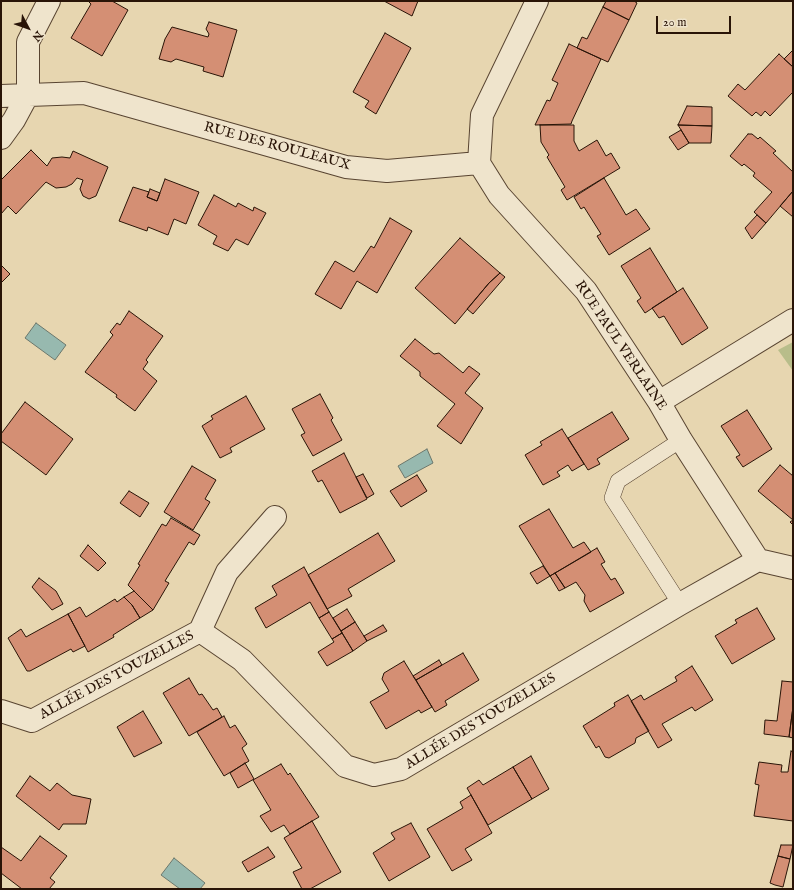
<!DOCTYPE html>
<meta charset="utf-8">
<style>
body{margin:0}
#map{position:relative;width:794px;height:890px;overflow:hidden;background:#e7d6b0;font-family:"IM FELL English",serif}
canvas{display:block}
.frame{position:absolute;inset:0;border:2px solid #291407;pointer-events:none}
.north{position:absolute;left:8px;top:8px;width:40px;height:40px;-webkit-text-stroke:3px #efe4cc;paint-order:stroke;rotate:131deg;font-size:11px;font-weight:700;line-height:16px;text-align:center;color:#291407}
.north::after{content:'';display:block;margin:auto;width:14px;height:18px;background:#291407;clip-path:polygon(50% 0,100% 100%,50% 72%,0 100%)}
.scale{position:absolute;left:656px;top:16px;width:75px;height:18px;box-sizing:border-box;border:2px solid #291407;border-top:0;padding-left:5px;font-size:12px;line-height:14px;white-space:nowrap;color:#291407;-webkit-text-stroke:3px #efe4cc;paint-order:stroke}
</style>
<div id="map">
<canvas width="794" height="890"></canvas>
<div class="frame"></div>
<div class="north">N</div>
<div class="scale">20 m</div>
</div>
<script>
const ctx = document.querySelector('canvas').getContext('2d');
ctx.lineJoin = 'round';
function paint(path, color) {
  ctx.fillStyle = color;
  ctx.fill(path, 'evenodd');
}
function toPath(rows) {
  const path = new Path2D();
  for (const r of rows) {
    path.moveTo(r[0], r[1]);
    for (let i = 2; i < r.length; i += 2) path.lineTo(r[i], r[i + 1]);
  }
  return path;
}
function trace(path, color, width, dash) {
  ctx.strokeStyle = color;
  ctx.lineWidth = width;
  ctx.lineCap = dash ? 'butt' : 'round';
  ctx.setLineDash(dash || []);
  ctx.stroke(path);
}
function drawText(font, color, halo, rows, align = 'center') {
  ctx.font = font + ' "IM FELL English",serif';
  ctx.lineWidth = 3;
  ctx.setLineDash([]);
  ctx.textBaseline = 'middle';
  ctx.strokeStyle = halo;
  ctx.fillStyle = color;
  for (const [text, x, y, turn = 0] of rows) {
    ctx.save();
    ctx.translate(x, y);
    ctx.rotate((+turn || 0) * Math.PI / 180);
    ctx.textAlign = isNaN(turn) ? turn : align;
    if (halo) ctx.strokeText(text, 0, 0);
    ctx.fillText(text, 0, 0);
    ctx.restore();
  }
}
paint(toPath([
 [793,342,793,371,778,350]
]), '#b8bd8a');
const water = toPath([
 [36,323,66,345,55,360,25,338,36,323],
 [427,449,433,463,405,478,398,466,427,449],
 [174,858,205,883,200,889,180,889,161,875,174,858]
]);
paint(water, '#97b9af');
trace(water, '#6b776c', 1);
const building = toPath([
 [88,1,112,1,128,10,102,56,71,38,91,4,88,1],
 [384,1,418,1,412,16,384,1],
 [606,1,634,1,637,3,629,20,603,7,606,1],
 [603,7,629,20,608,62,577,48,582,37,587,39,603,7],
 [209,22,237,30,223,77,203,71,204,67,176,59,171,62,159,59,165,39,172,27,208,37,209,34,206,29,209,22],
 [385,33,411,48,376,114,365,107,369,101,353,92,385,33],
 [569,44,601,59,572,121,571,124,535,125,547,100,550,101,558,83,552,80,569,44],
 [793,50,793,67,784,59,793,50],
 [779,54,793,67,793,92,770,116,765,111,761,116,756,112,752,116,728,96,738,84,745,90,779,54],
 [687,106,712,107,712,126,678,125,687,106],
 [540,125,574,125,574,141,579,151,597,140,606,156,611,153,620,168,567,200,561,190,565,187,547,157,549,155,541,142,540,125],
 [678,125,712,126,711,143,689,143,678,125],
 [681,130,689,143,678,150,669,137,681,130],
 [748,134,752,134,758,139,760,137,776,151,773,153,793,172,793,191,766,223,754,212,772,192,753,176,755,173,744,164,742,166,730,156,748,134],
 [31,150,47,166,52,158,62,157,70,158,73,151,108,167,96,196,89,199,83,196,80,189,83,180,77,178,72,184,66,187,56,188,46,182,16,214,8,206,1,214,1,180,31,150],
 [604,178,626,215,636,209,650,229,609,255,597,236,601,234,584,207,581,209,574,197,604,178],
 [165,179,199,192,186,224,174,219,168,235,148,227,147,231,119,221,133,187,149,192,147,197,157,201,165,179],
 [150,189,160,193,157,201,147,197,150,189],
 [793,191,793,217,780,206,793,191],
 [214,195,236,207,238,203,253,211,254,207,266,213,248,245,236,239,228,251,213,244,217,236,198,225,214,195],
 [757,215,766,223,752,239,745,228,757,215],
 [390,218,412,231,377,293,357,281,341,309,315,294,335,261,354,272,371,246,374,248,390,218],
 [460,238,500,273,489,283,455,324,415,288,460,238],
 [650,248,677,292,645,313,637,301,641,298,621,266,650,248],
 [1,265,10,274,1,283,1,265],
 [500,273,505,277,473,314,467,309,489,283,500,273],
 [683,288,708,328,682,345,664,316,659,318,652,308,683,288],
 [129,311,163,336,146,360,148,362,143,369,157,381,135,411,116,397,117,395,85,372,113,335,110,332,117,323,120,325,129,311],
 [415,339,434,354,439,353,463,373,469,366,480,374,465,393,483,408,461,444,437,426,455,404,420,376,420,372,400,356,415,339],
 [320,394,333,418,331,420,342,440,313,456,301,435,305,433,292,409,320,394],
 [246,396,265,429,230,448,232,452,220,458,202,426,213,419,211,416,246,396],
 [25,402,73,439,46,475,1,441,1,434,25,402],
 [747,410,772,449,743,467,736,457,740,455,721,426,747,410],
 [612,412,629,439,597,459,600,464,588,470,568,438,612,412],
 [562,429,584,464,572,471,568,465,557,472,560,476,543,485,525,455,542,445,540,442,562,429],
 [344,453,367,499,340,513,322,480,318,482,312,471,344,453],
 [780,465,793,476,793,525,790,522,793,520,758,491,780,465],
 [192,466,216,480,205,499,210,502,193,530,164,512,192,466],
 [363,474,374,494,367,498,356,477,363,474],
 [417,475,427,491,401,507,390,491,417,475],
 [129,491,149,503,140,517,120,503,129,491],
 [549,509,573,548,584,542,591,552,550,576,519,526,549,509],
 [171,518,200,535,194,545,189,542,165,581,169,583,153,610,128,585,140,565,138,564,162,524,166,526,171,518],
 [378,533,395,561,348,589,352,596,327,609,308,575,378,533],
 [88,545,106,563,98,571,80,556,88,545],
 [597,548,605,562,601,564,611,580,615,578,624,593,590,612,584,601,585,595,576,582,565,588,555,573,597,548],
 [543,566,550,576,537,584,530,573,543,566],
 [304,567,329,612,319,618,310,602,266,628,255,608,277,595,272,586,304,567],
 [555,573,565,588,559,591,550,576,555,573],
 [39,578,56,591,63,604,52,610,32,587,39,578],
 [134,591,153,610,140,618,132,605,124,597,134,591],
 [124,597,132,605,140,618,113,635,114,637,88,652,68,614,80,607,86,617,115,599,117,602,124,597],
 [757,608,775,639,732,664,715,636,737,623,735,620,757,608],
 [347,609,355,622,341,631,333,618,347,609],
 [329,612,342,633,332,639,319,618,329,612],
 [68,614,85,646,73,652,71,649,30,671,27,671,8,638,21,629,26,637,68,614],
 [355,622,367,641,353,651,341,631,355,622],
 [383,625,387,631,367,641,364,636,383,625],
 [342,633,353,651,327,666,318,652,334,642,332,639,342,633],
 [463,653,479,680,445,701,447,705,435,712,416,680,463,653],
 [439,660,442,665,416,680,413,676,439,660],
 [404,661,432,707,421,713,419,710,386,729,370,702,389,691,382,679,384,673,404,661],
 [692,666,713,700,695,711,692,707,662,724,672,740,658,748,631,701,641,695,644,700,677,681,675,677,692,666],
 [189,678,199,695,202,694,213,710,217,708,222,717,189,736,163,693,189,678],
 [782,681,793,682,793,707,789,737,764,734,765,720,777,721,782,681],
 [628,695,649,731,636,738,635,743,609,758,605,757,599,746,596,748,583,726,615,706,614,703,628,695],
 [793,707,793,738,789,737,793,707],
 [143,711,162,743,134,757,117,727,143,711],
 [224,716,230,728,235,725,247,744,242,748,249,761,224,776,197,732,224,716],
 [791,751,793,752,793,821,754,816,759,785,755,784,759,762,782,765,781,772,788,772,791,751],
 [531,756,549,789,532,799,513,767,531,756],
 [245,763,254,779,238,788,230,773,245,763],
 [281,764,288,775,290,773,319,817,290,834,284,825,271,832,260,816,271,810,253,780,281,764],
 [513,767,532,799,488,825,467,788,479,780,483,785,513,767],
 [30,776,50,791,57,783,72,795,91,799,86,824,63,824,59,830,16,796,30,776],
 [471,795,492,833,465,849,472,860,452,871,427,829,463,808,460,802,471,795],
 [312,821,341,872,310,889,302,889,293,872,302,868,284,838,312,821],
 [411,823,430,857,389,881,373,853,395,839,391,833,411,823],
 [40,836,67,856,50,878,55,882,49,889,22,889,1,873,1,847,21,861,40,836],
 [781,845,793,845,790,859,778,856,781,845],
 [268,847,275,857,248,872,242,862,268,847],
 [778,856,790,859,783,887,775,885,770,883,778,856]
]);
paint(building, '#d48f74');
trace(building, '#291407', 1);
const service = toPath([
 [680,604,612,498,618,481,681,440]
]);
const minor = toPath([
 [1,96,84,93,346,167,387,171,479,163],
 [1,138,14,120,28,94,28,42,49,1],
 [479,163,499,195,586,291,659,402,681,440,758,560],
 [479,163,482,115,537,1],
 [659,402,793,320],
 [200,631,227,572,275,517],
 [1,711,32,721,200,631,242,660,345,766,374,775,401,769,680,604,758,560,793,568]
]);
trace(service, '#584431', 16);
trace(minor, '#584431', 24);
trace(service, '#efe4cc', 15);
trace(minor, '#efe4cc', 22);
drawText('14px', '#291407', '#efe4cc', [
 ["RUE DES ROULEAUX",277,147,15],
 ["RUE PAUL VERLAINE",620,346,56],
 ["ALLÉE DES TOUZELLES",117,676,-28],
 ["ALLÉE DES TOUZELLES",481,722,-31]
]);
</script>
